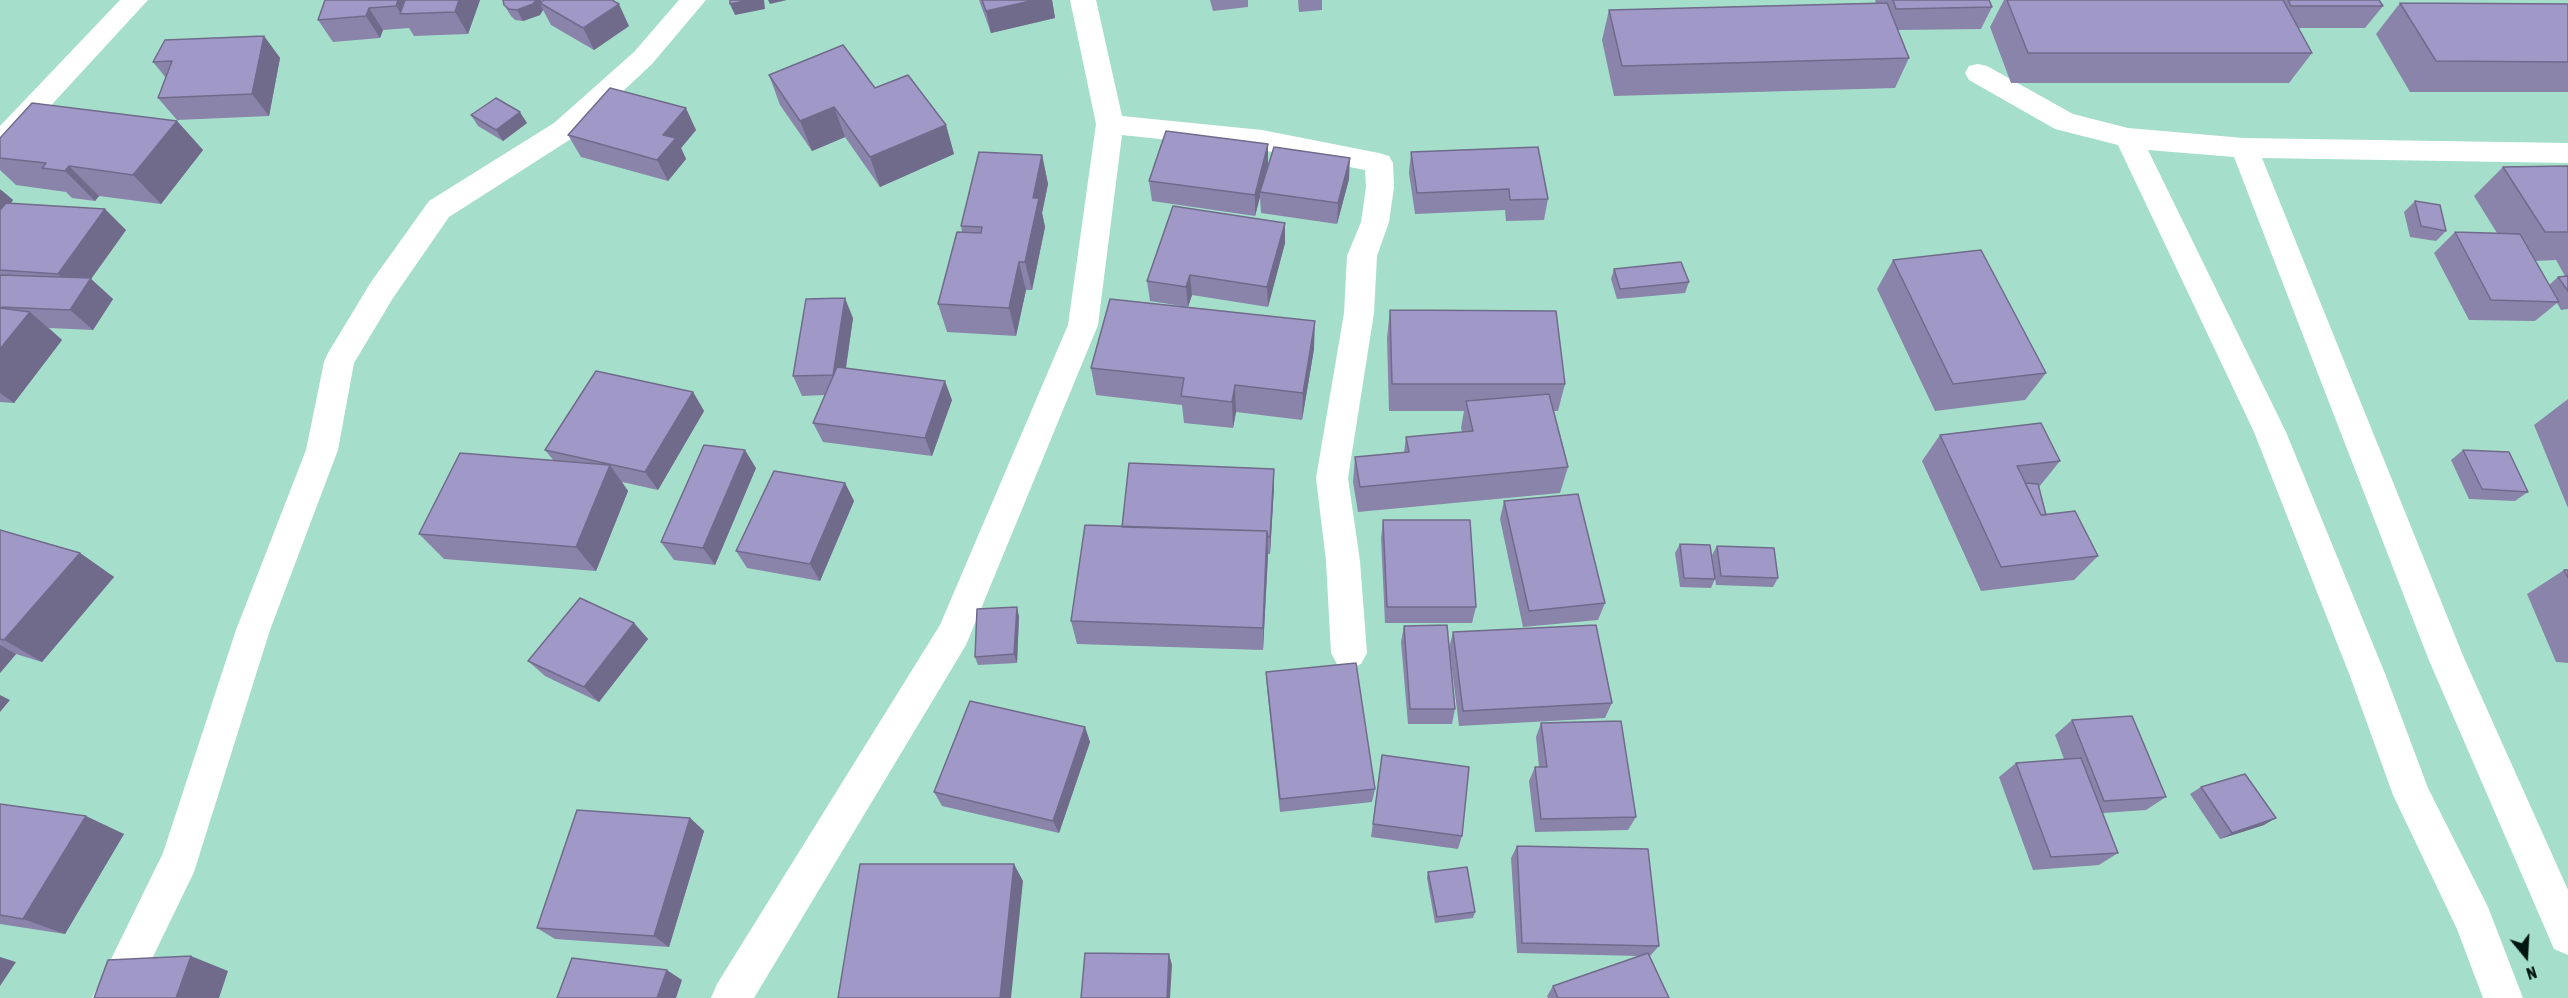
<!DOCTYPE html>
<style>
body{margin:0}
#map{position:relative;width:2568px;height:998px;overflow:hidden;background:#a5dfcb;font-family:"Asap Condensed",sans-serif}
canvas{display:block}
.north{position:absolute;left:2496px;top:926px;width:60px;height:60px;-webkit-text-stroke:4px #a5dfcb;paint-order:stroke;rotate:162deg;font-size:16px;font-weight:700;line-height:24px;text-align:center;color:#011610}
.north::after{content:'';display:block;margin:auto;width:21px;height:27px;background:#011610;clip-path:polygon(50% 0,100% 100%,50% 72%,0 100%)}
</style>
<div id="map">
<canvas width="2568" height="998"></canvas>
<div class="north">N</div>
</div>
<script>
const ctx = document.querySelector('canvas').getContext('2d');
ctx.lineJoin = 'round';
function toPath(rows) {
  const path = new Path2D();
  for (const r of rows) {
    path.moveTo(r[0], r[1]);
    for (let i = 2; i < r.length; i += 2) path.lineTo(r[i], r[i + 1]);
  }
  return path;
}
function paint(path, color) {
  ctx.fillStyle = color;
  ctx.fill(path, 'evenodd');
}
function trace(path, color, width, dash) {
  ctx.strokeStyle = color;
  ctx.lineWidth = width;
  ctx.lineCap = dash ? 'butt' : 'round';
  ctx.setLineDash(dash || []);
  ctx.stroke(path);
}
paint(toPath([
 [120,0,148,0,10,150,0,153,0,126,120,0],
 [679,0,706,0,652,64,574,137,449,217,393,298,354,363,338,450,270,630,194,872,133,998,92,998,163,853,236,630,306,450,324,362,328,353,371,282,429,201,554,123,634,52,679,0],
 [1070,0,1096,0,1122,116,1262,130,1379,153,1389,156,1393,163,1394,187,1389,222,1377,256,1374,313,1348,478,1360,561,1367,653,1361,664,1349,669,1337,664,1331,653,1326,561,1316,478,1344,313,1347,256,1361,222,1366,187,1365,170,1262,150,1122,135,1098,325,966,645,754,998,711,998,717,984,940,625,1068,325,1096,124,1070,0],
 [1978,64,1987,66,2073,114,2128,128,2244,138,2568,143,2568,163,2262,158,2464,658,2568,890,2568,955,2554,949,2428,658,2234,157,2148,150,2286,432,2386,676,2428,788,2488,907,2523,998,2483,998,2457,929,2393,795,2350,676,2254,432,2118,145,2055,129,1969,80,1965,73,1969,66,1978,64]
]), '#fff');
paint(toPath([
 [325,0,480,0,468,34,414,36,409,28,383,30,380,38,333,42,318,20],
 [541,0,542,1,629,26,594,50,551,25,543,10,540,15,523,21,515,20,511,16,504,5],
 [979,0,1052,0,1055,18,991,33],
 [1210,0,1248,0,1248,7,1213,11],
 [1298,0,1322,0,1322,10,1299,12],
 [1875,0,1989,0,1992,7,1981,29,1898,30,1909,58,1895,88,1614,96,1602,40,1609,10,1876,3],
 [2004,0,2379,0,2383,6,2365,28,2298,28,2312,53,2289,83,2011,83,1990,27],
 [2400,3,2568,4,2568,92,2410,92,2376,34],
 [264,36,280,58,269,116,177,120,158,98,166,78,153,62],
 [769,75,875,88,946,125,954,154,880,187,845,137,812,151,780,105],
 [471,115,527,123,503,141,478,126],
 [177,121,203,150,161,204,99,196,95,201,72,198,66,192,16,185,0,170,0,138],
 [696,130,681,148,686,159,668,181,581,157,568,135],
 [1268,144,1268,165,1349,179,1337,224,1261,213,1260,197,1255,216,1152,201,1149,181],
 [1411,152,1548,199,1544,220,1506,221,1505,210,1415,214,1409,173],
 [1042,155,1048,184,1042,213,1045,227,1032,290,1026,290,1016,336,947,332,938,304,962,232,961,226],
 [2568,166,2568,309,2561,310,2557,303,2535,321,2469,320,2434,253,2455,232,2497,233,2474,196,2503,167],
 [2556,260,2565,276,2558,277,2549,285,2535,261],
 [0,189,13,200,11,203,126,230,91,279,113,299,93,330,49,328,62,340,14,403,0,402],
 [2415,201,2446,231,2436,241,2410,237,2404,212],
 [1285,223,1285,243,1268,307,1192,295,1188,307,1150,301,1147,281],
 [1893,260,2046,373,2025,400,1935,411,1877,289],
 [1614,269,1689,282,1685,293,1617,299,1611,279],
 [1390,310,1565,384,1558,411,1554,411,1568,467,1560,493,1358,512,1353,482,1355,457,1404,452,1406,437,1462,432,1461,428,1464,411,1389,411,1387,338],
 [853,318,846,368,952,400,932,456,823,442,813,423,825,395,802,396,793,376],
 [1314,349,1302,420,1236,412,1233,428,1184,423,1182,405,1096,395,1091,368],
 [693,392,704,411,658,490,622,482,628,491,596,571,444,559,419,534,554,461,545,450],
 [2568,399,2568,508,2534,425],
 [1940,435,2060,461,2039,487,2046,515,2098,556,2074,580,1981,591,1922,461],
 [2463,450,2528,492,2515,501,2469,499,2451,460],
 [756,468,715,565,674,560,661,542],
 [845,483,854,501,820,581,747,568,736,551],
 [1274,487,1270,554,1268,554,1263,650,1077,644,1071,621,1122,527],
 [1504,501,1605,603,1598,620,1523,627,1500,519],
 [1383,520,1476,607,1472,623,1385,623,1381,538],
 [0,530,80,553,114,577,42,662,16,654,0,673],
 [1680,544,1715,579,1711,588,1680,587,1675,553],
 [1717,546,1778,578,1773,587,1716,585,1712,555],
 [2564,570,2568,570,2568,663,2556,662,2527,594],
 [1019,616,1017,663,978,665,975,657],
 [634,623,648,639,599,702,545,676,528,661],
 [1404,626,1449,648,1453,632,1612,703,1605,718,1459,726,1450,653,1455,709,1452,724,1408,724,1401,642],
 [1266,672,1375,789,1372,802,1280,812,1267,688],
 [2072,720,2166,797,2146,810,2103,813,2118,853,2099,865,2033,870,1999,777,2016,763,2064,759,2055,735],
 [1541,723,1636,817,1628,830,1535,832,1529,781,1535,767,1539,767,1536,737],
 [1085,727,1090,742,1059,833,942,806,934,792],
 [1382,755,1462,836,1458,849,1371,837],
 [2201,787,2264,825,2220,839,2190,794],
 [0,804,124,834,65,934,0,924],
 [690,818,704,831,669,947,555,939,537,928],
 [1517,846,1659,946,1650,956,1669,998,1548,998,1547,996,1553,986,1639,956,1517,953,1511,858],
 [1428,872,1475,912,1473,918,1435,923,1427,878]
]), '#8a84ab');
paint(toPath([
 [398,0,420,0,401,14,396,6],
 [459,0,480,0,468,34,455,12],
 [536,0,541,0,543,4,540,3,543,10,540,15,523,21,517,10],
 [749,0,764,0,765,9,735,15,730,4],
 [768,0,787,0,770,4],
 [1035,0,1052,0,1055,18,991,33,986,11],
 [619,4,629,26,594,50,583,28],
 [369,8,383,30,380,38,366,16],
 [264,36,280,58,269,116,252,94],
 [834,107,845,137,812,151,800,121],
 [686,108,696,130,681,148,686,159,668,181,657,160,663,135],
 [520,112,527,123,503,141,496,130],
 [177,121,203,150,161,204,133,175],
 [946,125,954,154,880,187,870,157],
 [1268,144,1268,165,1260,192,1260,197,1255,216,1255,195],
 [1042,155,1048,184,1042,213,1045,227,1032,290,1025,262,1033,198],
 [1350,158,1349,179,1337,224,1338,203],
 [69,166,99,196,95,201,65,171],
 [1,190,13,200,0,217,0,191],
 [105,209,126,230,91,279,113,299,93,330,70,310,80,294,58,274],
 [1285,223,1285,243,1268,307,1267,287],
 [1019,262,1026,290,1016,336,1009,308],
 [1190,275,1192,295,1188,307,1186,287],
 [845,298,853,318,842,394,833,375],
 [30,312,62,340,14,403,0,393,0,349],
 [1315,321,1314,349,1302,420,1303,393],
 [945,381,952,400,932,456,925,438],
 [1235,385,1236,412,1233,428,1232,402],
 [693,392,704,411,658,490,645,472],
 [745,450,756,468,715,565,703,548],
 [610,465,628,491,596,571,576,547],
 [1274,469,1274,487,1270,554,1270,537],
 [845,483,854,501,820,581,810,564],
 [1267,531,1268,555,1263,650,1263,628],
 [80,553,114,577,42,662,4,640],
 [1017,607,1019,616,1017,663,1014,654],
 [634,623,648,639,599,702,584,687],
 [0,645,16,654,0,673],
 [0,695,10,700,0,712],
 [1085,727,1090,742,1059,833,1053,821],
 [86,816,124,834,65,934,23,919],
 [690,818,704,831,669,947,654,936],
 [2276,818,2264,825,2220,839,2232,833],
 [1014,864,1023,881,1011,998,1000,998],
 [1169,954,1172,965,1170,998,1167,998],
 [191,956,228,971,219,998,176,998],
 [0,957,16,962,0,986],
 [667,970,682,980,676,998,657,998]
]), '#706b8b');
const building = toPath([
 [325,0,398,0,396,6,369,8,366,16,318,20,325,0],
 [405,0,459,0,455,12,400,14,405,0],
 [503,0,536,0,533,4,517,10,509,9,504,5,503,0],
 [544,0,612,0,619,4,583,28,540,3,544,0],
 [730,0,749,0,730,4,730,0],
 [982,0,1035,0,986,11,982,0],
 [1893,0,1989,0,1992,7,1896,9,1893,0],
 [2007,0,2283,0,2312,53,2028,53,2007,0],
 [2288,0,2379,0,2383,6,2291,6,2288,0],
 [1887,3,1909,58,1622,66,1609,10,1887,3],
 [2400,3,2568,4,2568,62,2436,61,2400,3],
 [264,36,252,94,158,98,172,61,153,62,165,40,264,36],
 [843,45,875,88,908,75,946,125,870,157,834,107,800,121,769,75,843,45],
 [610,88,686,108,663,135,676,138,657,160,568,135,610,88],
 [496,98,520,112,496,130,471,115,496,98],
 [32,103,177,121,133,175,69,166,65,171,42,168,46,163,0,158,0,138,32,103],
 [1166,131,1268,144,1255,195,1149,181,1166,131],
 [1274,147,1350,158,1338,203,1260,192,1274,147],
 [1538,147,1548,199,1510,200,1509,189,1417,193,1411,152,1538,147],
 [979,152,1042,155,1033,198,1039,198,1025,262,1019,262,1009,308,938,304,957,232,981,233,982,227,961,226,979,152],
 [2568,166,2568,232,2545,232,2503,167,2568,166],
 [2415,201,2440,205,2446,231,2421,226,2415,201],
 [6,203,105,209,58,274,0,270,0,210,6,203],
 [1173,206,1285,223,1267,287,1190,275,1186,287,1147,281,1173,206],
 [2455,232,2520,234,2559,302,2491,300,2455,232],
 [1981,250,2046,373,1953,384,1893,260,1981,250],
 [1681,262,1689,282,1620,289,1614,269,1681,262],
 [0,275,91,278,70,310,0,307,0,275],
 [2568,276,2568,291,2558,277,2568,276],
 [845,298,833,375,793,376,806,299,845,298],
 [1110,299,1315,321,1303,393,1235,385,1232,402,1181,396,1184,378,1091,368,1110,299],
 [0,308,30,312,0,349,0,308],
 [1390,310,1556,311,1565,384,1392,384,1390,310],
 [837,367,945,381,925,438,813,423,837,367],
 [596,371,693,392,645,472,545,450,596,371],
 [1549,394,1568,467,1360,487,1355,457,1409,452,1406,437,1473,431,1466,401,1549,394],
 [2041,423,2060,461,2017,466,2041,515,2075,511,2098,556,2001,567,1940,435,2041,423],
 [704,445,745,450,703,548,661,542,704,445],
 [2463,450,2509,452,2528,492,2482,489,2463,450],
 [460,453,610,465,576,547,419,534,460,453],
 [1129,463,1274,469,1270,537,1268,537,1267,531,1122,527,1129,463],
 [774,471,845,483,810,564,736,551,774,471],
 [2025,483,2038,484,2046,515,2041,515,2025,483],
 [1578,494,1605,603,1529,611,1504,501,1578,494],
 [1383,520,1470,520,1476,607,1387,607,1383,520],
 [1085,525,1267,531,1263,628,1071,621,1085,525],
 [0,530,80,553,4,640,0,639,0,530],
 [1680,544,1710,545,1715,579,1684,578,1680,544],
 [1717,546,1774,548,1778,578,1721,576,1717,546],
 [2564,570,2568,570,2568,578,2564,570],
 [580,598,634,623,584,687,528,661,580,598],
 [1017,607,1014,654,975,657,977,609,1017,607],
 [1447,625,1455,709,1410,709,1404,626,1447,625],
 [1596,625,1612,703,1463,711,1453,632,1596,625],
 [1356,663,1375,789,1280,799,1266,672,1356,663],
 [970,701,1085,727,1053,821,934,792,970,701],
 [2132,716,2166,797,2104,801,2072,720,2132,716],
 [1621,721,1636,817,1541,819,1535,767,1547,767,1541,723,1621,721],
 [1382,755,1469,767,1462,836,1373,824,1382,755],
 [2081,758,2118,853,2051,857,2016,763,2081,758],
 [2245,774,2276,818,2232,833,2201,787,2245,774],
 [0,804,86,816,23,919,0,915,0,804],
 [577,810,690,818,654,936,537,928,577,810],
 [1517,846,1648,849,1659,946,1522,943,1517,846],
 [860,864,1014,864,1000,998,838,998,860,864],
 [1467,867,1475,912,1437,917,1428,872,1467,867],
 [1085,953,1169,954,1167,998,1081,998,1085,953],
 [1648,953,1669,998,1558,998,1553,986,1648,953],
 [191,956,176,998,94,998,108,960,191,956],
 [572,958,667,970,657,998,557,998,572,958]
]);
paint(building, '#a099c7');
trace(building, '#706b8b', 1.5);
</script>
